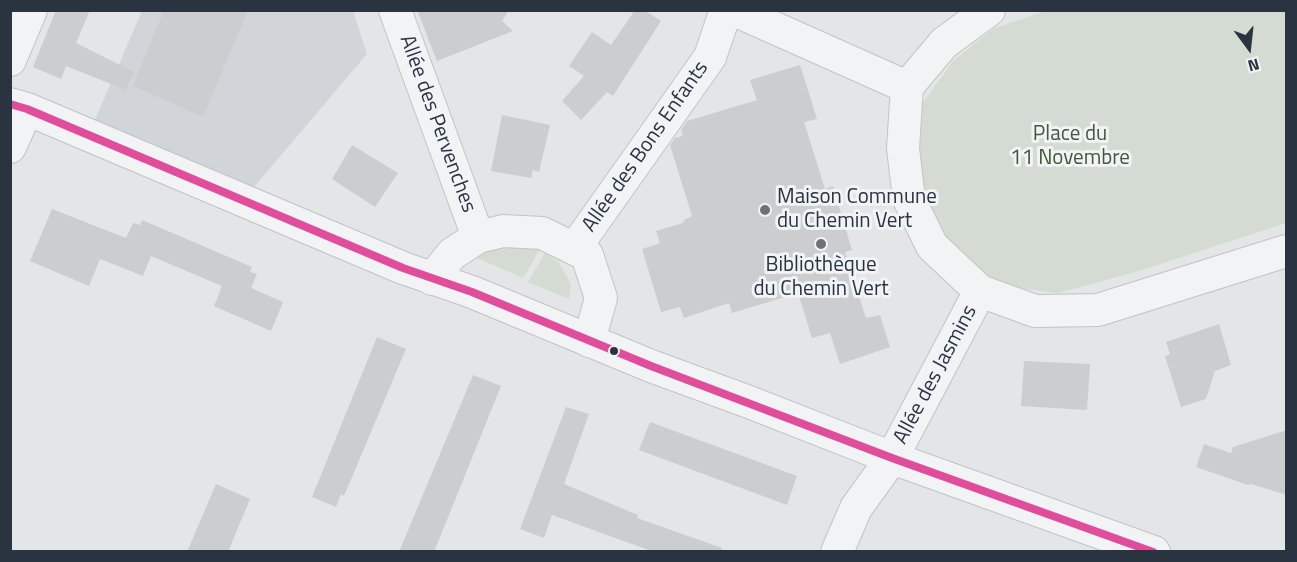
<!DOCTYPE html>
<meta charset="utf-8">
<style>
body{margin:0}
#map{position:relative;width:1297px;height:562px;overflow:hidden;background:#e3e5e7;font-family:"Titillium Web",sans-serif}
canvas{display:block}
.frame{position:absolute;inset:0;border:12px solid #2a3440;pointer-events:none}
.north{position:absolute;left:1219px;top:18px;width:60px;height:60px;-webkit-text-stroke:4px #f1f3f6;paint-order:stroke;rotate:165deg;font-size:16px;font-weight:700;line-height:24px;text-align:center;color:#2a3440}
.north::after{content:'';display:block;margin:auto;width:21px;height:27px;background:#2a3440;clip-path:polygon(50% 0,100% 100%,50% 72%,0 100%)}
</style>
<div id="map">
<canvas width="1297" height="562"></canvas>
<div class="frame"></div>
<div class="north">N</div>
</div>
<script>
const ctx = document.querySelector('canvas').getContext('2d');
ctx.lineJoin = 'round';
function paint(path, color) {
  ctx.fillStyle = color;
  ctx.fill(path, 'evenodd');
}
function toPath(rows) {
  const path = new Path2D();
  for (const r of rows) {
    path.moveTo(r[0], r[1]);
    for (let i = 2; i < r.length; i += 2) path.lineTo(r[i], r[i + 1]);
  }
  return path;
}
function trace(path, color, width, dash) {
  ctx.strokeStyle = color;
  ctx.lineWidth = width;
  ctx.lineCap = dash ? 'butt' : 'round';
  ctx.setLineDash(dash || []);
  ctx.stroke(path);
}
function drawText(font, color, halo, rows, align = 'center') {
  ctx.font = font + ' "Titillium Web",sans-serif';
  ctx.lineWidth = 6;
  ctx.setLineDash([]);
  ctx.textBaseline = 'middle';
  ctx.strokeStyle = halo;
  ctx.fillStyle = color;
  for (const [text, x, y, turn = 0] of rows) {
    ctx.save();
    ctx.translate(x, y);
    ctx.rotate((+turn || 0) * Math.PI / 180);
    ctx.textAlign = isNaN(turn) ? turn : align;
    if (halo) ctx.strokeText(text, 0, 0);
    ctx.fillText(text, 0, 0);
    ctx.restore();
  }
}
paint(toPath([
 [142,11,353,11,367,54,254,187,94,122]
]), '#d1d5da');
paint(toPath([
 [1045,11,1286,11,1286,223,1139,271,1058,293,988,284,929,217,919,173,922,104,953,61,993,29],
 [520,242,540,249,523,278,470,255],
 [545,253,559,263,571,284,569,299,528,282]
]), '#d4dbd3');
paint(toPath([
 [56,10,90,10,76,43,134,72,126,90,66,66,61,79,33,67],
 [164,10,248,10,203,117,133,86],
 [417,10,509,10,502,21,513,31,437,61],
 [635,10,644,10,661,21,613,96,607,92,581,120,562,101,584,76,569,66,592,32,611,45],
 [800,65,817,119,804,122,825,189,833,186,852,250,845,252,854,281,866,318,880,315,890,347,840,364,830,333,812,338,798,293,732,313,729,303,684,318,680,307,661,312,642,249,660,243,656,231,683,223,684,220,692,216,670,145,675,138,683,136,681,130,687,121,757,100,750,80],
 [502,115,550,125,539,172,533,170,531,178,491,171],
 [352,145,398,173,375,207,332,179],
 [52,209,126,238,133,223,140,225,142,220,252,267,250,272,257,274,251,288,283,302,271,331,214,306,222,286,151,256,143,276,100,259,89,286,30,261],
 [1219,324,1231,365,1215,371,1206,399,1181,407,1165,356,1170,354,1166,342],
 [377,337,406,349,344,496,341,494,336,507,312,497],
 [1024,361,1090,364,1087,410,1021,406],
 [473,375,501,386,434,552,399,552],
 [566,407,589,414,564,484,638,515,637,518,722,548,721,552,654,552,552,515,544,538,520,529],
 [650,422,797,476,787,505,639,450],
 [1287,430,1287,495,1251,484,1248,485,1196,467,1204,444,1231,453,1233,447],
 [216,484,250,499,228,552,187,552]
]), '#cbcdcf');
const minor = toPath([
 [395,10,478,237],
 [734,10,907,87],
 [989,10,944,43,907,87,903,148,909,199,932,246,980,291,1035,311,1098,310,1286,251],
 [10,60,31,10],
 [10,104,27,109,403,268,472,292,651,366,749,402,892,458,1154,552],
 [10,147,27,109],
 [575,248,710,57,726,10],
 [432,279,452,254,478,237,503,231,542,233,587,255,601,298,589,341],
 [837,552,856,508,892,458,980,291]
]);
trace(minor, '#c1c3c5', 34);
trace(minor, '#f2f3f4', 32);
trace(toPath([
 [10,104,27,109,403,268,472,292,651,366,892,458,1153,552]
]), '#e04d9a', 8);
for (const [x, y, r, color] of [
 [765,210,6,"#6b727a"],
 [821,244,6,"#6b727a"],
 [614,351,5,"#2a3440"]
]) {
  const dot = new Path2D();
  dot.arc(x, y, r, 0, 2 * Math.PI);
  ctx.fillStyle = color;
  ctx.fill(dot);
  trace(dot, '#f1f3f6', 2);
}
drawText('21px', '#2a3440', '#f1f3f6', [
 ["Allée des Pervenches",437,124,70],
 ["Allée des Bons Enfants",646,147,-55],
 ["Allée des Jasmins",936,375,-62]
]);
drawText('21px', '#415b38', '#f1f3f6', [
 ["Place du",1070,135],
 ["11 Novembre",1070,159]
]);
drawText('21px', '#2a3440', '#f1f3f6', [
 ["Maison Commune",777,198],
 ["du Chemin Vert",777,222],
 ["Bibliothèque",821,266,"center"],
 ["du Chemin Vert",821,290,"center"]
], 'left');
</script>
